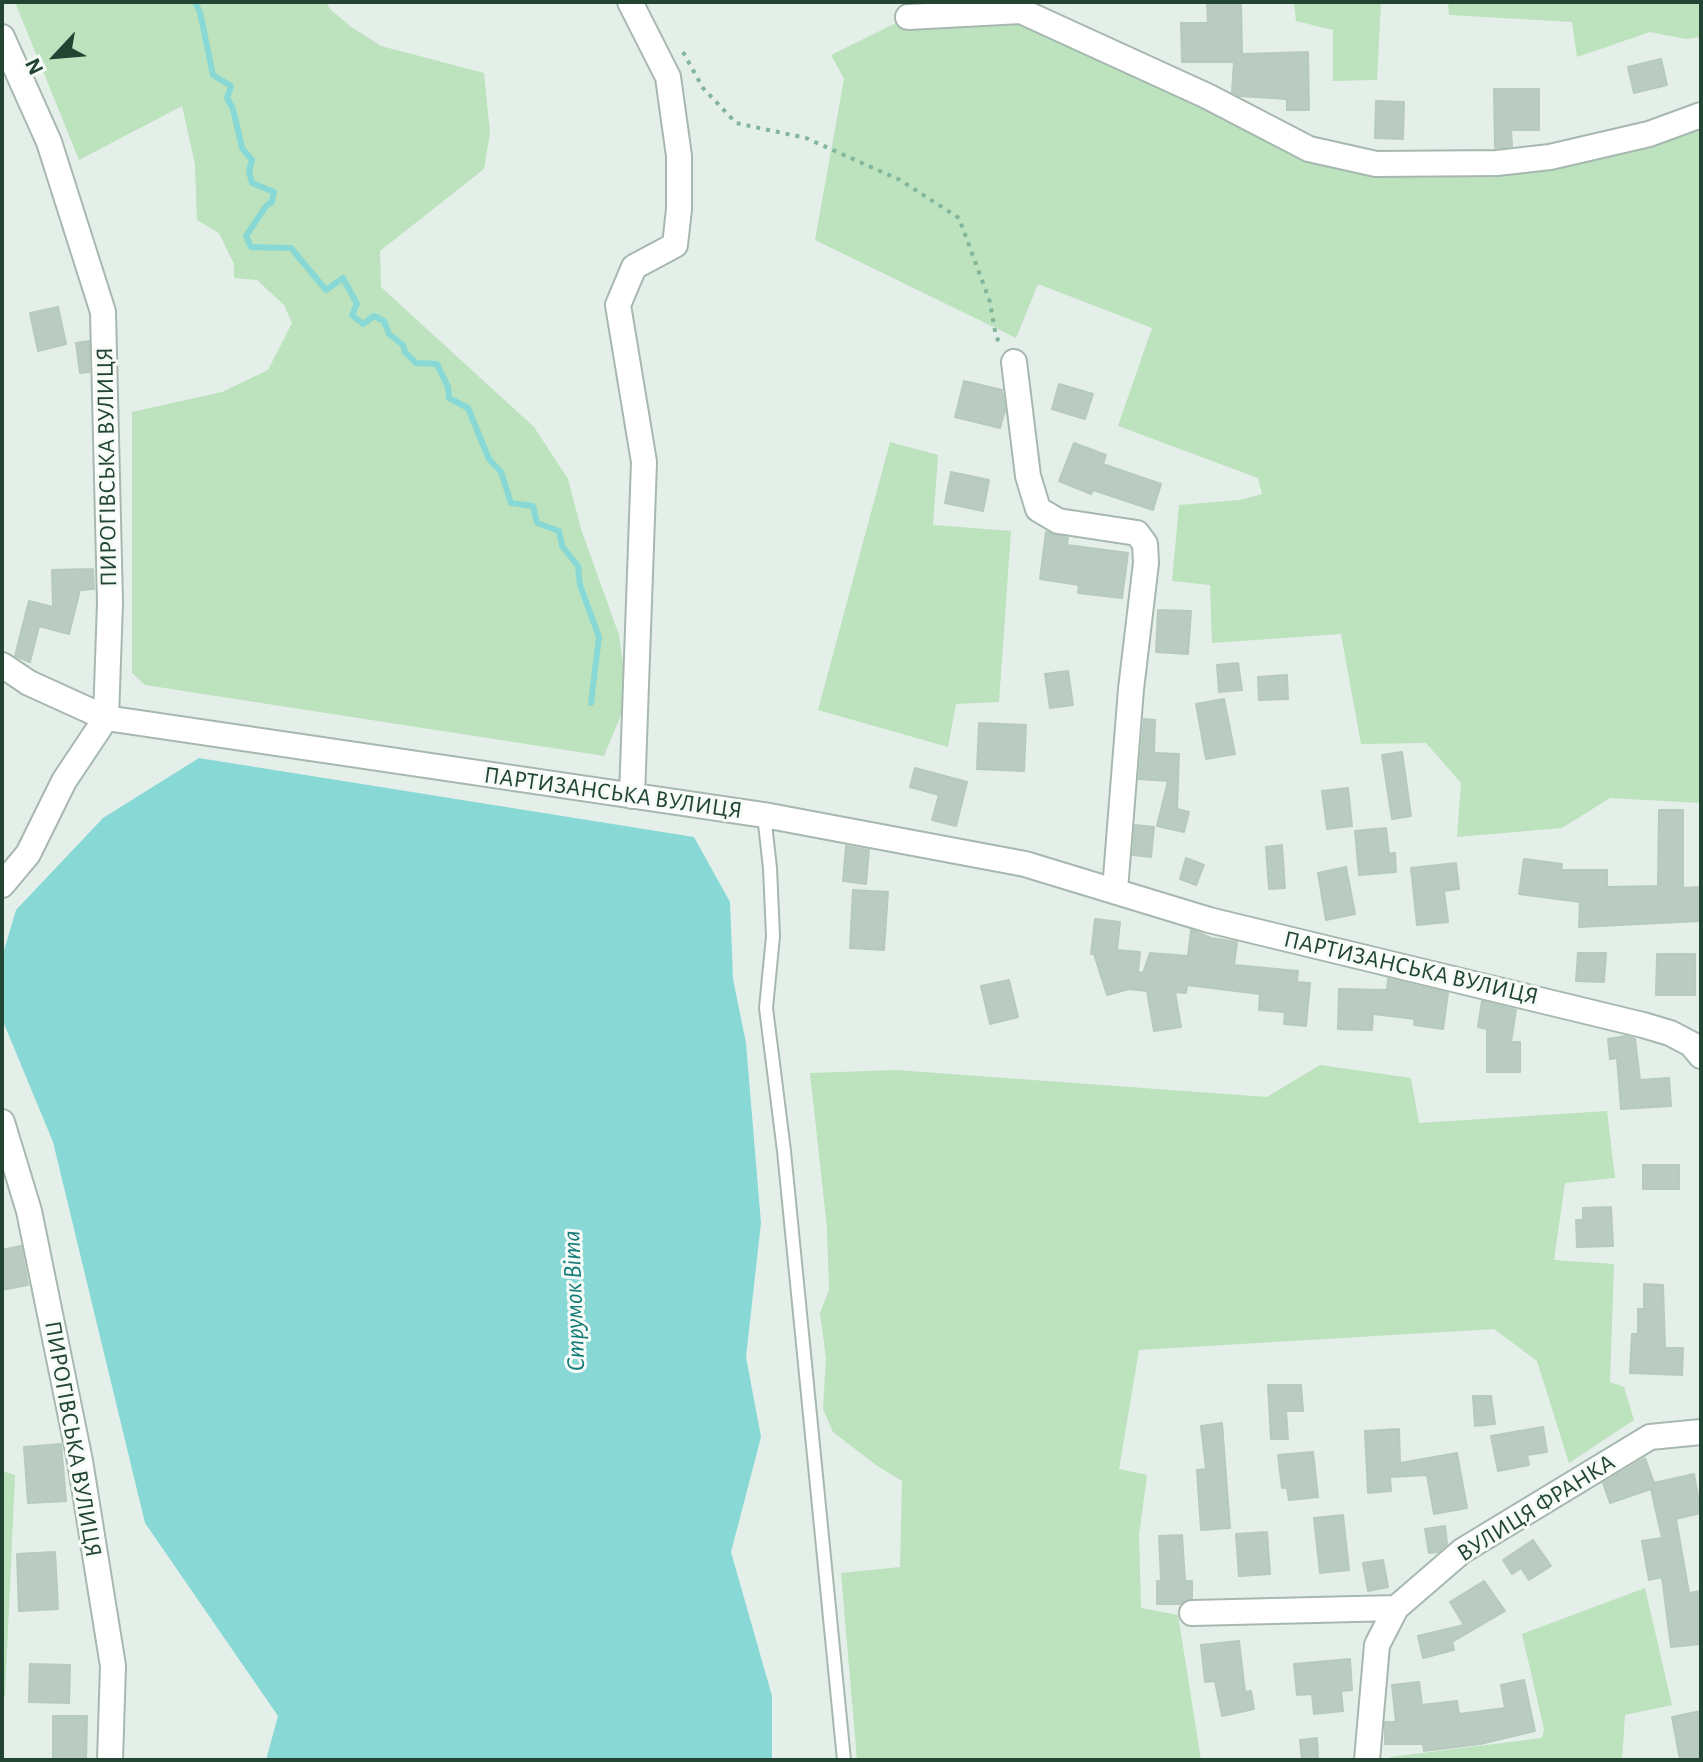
<!DOCTYPE html>
<meta charset="utf-8">
<style>
body{margin:0}
#map{position:relative;width:1703px;height:1762px;overflow:hidden;background:#e5efe9;font-family:"Alegreya Sans",sans-serif}
canvas{display:block}
.frame{position:absolute;inset:0;border:4px solid #214433;pointer-events:none}
.north{position:absolute;left:16px;top:16px;width:80px;height:80px;-webkit-text-stroke:6px #f6fbf8;paint-order:stroke;rotate:244deg;font-size:22px;font-weight:700;line-height:32px;text-align:center;color:#214433}
.north::after{content:'';display:block;margin:auto;width:28px;height:36px;background:#214433;clip-path:polygon(50% 0,100% 100%,50% 72%,0 100%)}
</style>
<div id="map">
<canvas width="1703" height="1762"></canvas>
<div class="frame"></div>
<div class="north">N</div>
</div>
<script>
const ctx = document.querySelector('canvas').getContext('2d');
ctx.lineJoin = 'round';
function paint(path, color) {
  ctx.fillStyle = color;
  ctx.fill(path, 'evenodd');
}
function toPath(rows) {
  const path = new Path2D();
  for (const r of rows) {
    path.moveTo(r[0], r[1]);
    for (let i = 2; i < r.length; i += 2) path.lineTo(r[i], r[i + 1]);
  }
  return path;
}
function trace(path, color, width, dash) {
  ctx.strokeStyle = color;
  ctx.lineWidth = width;
  ctx.lineCap = dash ? 'butt' : 'round';
  ctx.setLineDash(dash || []);
  ctx.stroke(path);
}
function drawText(font, color, halo, rows, align = 'center') {
  ctx.font = font + ' "Alegreya Sans",sans-serif';
  ctx.lineWidth = 6;
  ctx.setLineDash([]);
  ctx.textBaseline = 'middle';
  ctx.strokeStyle = halo;
  ctx.fillStyle = color;
  for (const [text, x, y, turn = 0] of rows) {
    ctx.save();
    ctx.translate(x, y);
    ctx.rotate((+turn || 0) * Math.PI / 180);
    ctx.textAlign = isNaN(turn) ? turn : align;
    if (halo) ctx.strokeText(text, 0, 0);
    ctx.fillText(text, 0, 0);
    ctx.restore();
  }
}
paint(toPath([
 [15,2,326,2,330,9,350,26,381,46,484,73,490,133,484,169,380,251,381,287,534,427,568,479,581,529,619,635,628,698,604,756,145,685,132,673,132,412,222,392,268,370,292,323,284,305,257,280,234,278,234,264,219,233,197,220,195,164,182,106,79,160],
 [1294,2,1381,2,1377,80,1333,81,1333,30,1296,21],
 [1448,2,1701,2,1701,37,1686,39,1650,32,1577,57,1572,22,1449,15],
 [1021,11,1309,149,1497,163,1701,115,1701,803,1610,798,1562,828,1457,837,1461,783,1426,743,1361,744,1341,634,1212,643,1210,585,1172,581,1179,505,1240,500,1262,494,1258,478,1118,426,1152,328,1038,284,1016,338,815,240,844,79,831,55,908,17],
 [890,442,938,455,933,525,1011,531,999,702,956,704,948,747,818,710],
 [1320,1065,1411,1078,1419,1123,1607,1111,1615,1178,1565,1183,1554,1260,1614,1264,1610,1382,1624,1387,1634,1420,1569,1463,1537,1361,1494,1329,1139,1350,1119,1469,1147,1475,1139,1535,1141,1608,1178,1615,1201,1760,857,1760,841,1573,900,1567,902,1481,876,1465,833,1432,823,1409,826,1358,820,1313,829,1290,827,1228,810,1073,896,1070,1267,1097],
 [2,1471,15,1475,5,1696,2,1696],
 [1645,1588,1672,1705,1625,1715,1622,1760,1389,1760,1390,1757,1542,1738,1544,1729,1522,1634]
]), '#bce2be');
paint(toPath([
 [199,758,694,837,730,902,733,979,746,1043,761,1223,746,1357,761,1437,731,1552,772,1696,772,1760,266,1760,278,1716,145,1523,53,1142,2,1019,2,957,16,910,103,818]
]), '#88d9d5');
trace(toPath([
 [195,2,200,12,213,75,231,86,227,98,233,109,242,148,252,160,249,171,252,183,274,192,272,202,266,206,246,236,251,247,291,248,326,290,343,278,357,304,352,315,363,324,374,316,384,321,389,334,403,345,405,352,416,363,437,364,448,387,449,398,468,408,489,459,501,472,511,503,533,506,537,523,559,531,562,546,578,566,580,585,599,637,591,703]
]), '#88d9d5', 6);
const building = toPath([
 [1207,2,1241,2,1242,54,1308,52,1309,110,1287,110,1287,99,1240,96,1232,92,1234,62,1182,62,1181,23,1208,23,1207,2],
 [1661,59,1667,85,1634,93,1628,67,1661,59],
 [1494,89,1539,89,1539,130,1511,130,1512,146,1495,148,1494,89],
 [1376,101,1404,102,1403,139,1375,138,1376,101],
 [58,307,66,344,38,351,30,313,58,307],
 [89,341,89,372,80,373,76,343,89,341],
 [964,381,1002,390,1005,410,1000,428,955,417,964,381],
 [1059,384,1093,394,1085,419,1052,409,1059,384],
 [1074,443,1106,455,1103,464,1161,484,1153,510,1093,490,1091,494,1059,481,1074,443],
 [951,472,989,480,983,511,945,503,951,472],
 [1046,532,1068,538,1067,545,1128,553,1122,598,1078,593,1079,585,1040,579,1046,532],
 [93,569,94,589,80,590,69,634,39,626,30,662,15,656,29,601,53,607,52,570,93,569],
 [1158,610,1191,611,1188,654,1156,652,1158,610],
 [1238,663,1242,690,1219,692,1217,665,1238,663],
 [1068,671,1073,705,1050,708,1045,674,1068,671],
 [1287,675,1288,699,1259,700,1258,677,1287,675],
 [1224,699,1235,754,1206,759,1196,704,1224,699],
 [1144,719,1155,720,1154,753,1179,754,1177,809,1189,812,1184,832,1157,826,1168,781,1139,779,1144,719],
 [979,723,1026,725,1024,771,977,769,979,723],
 [1402,752,1411,816,1392,819,1382,755,1402,752],
 [915,768,967,782,956,826,932,820,939,795,910,787,915,768],
 [1348,788,1352,826,1327,829,1322,791,1348,788],
 [1659,810,1683,810,1683,888,1701,887,1701,921,1579,927,1580,902,1519,894,1524,859,1562,864,1561,870,1607,870,1607,887,1658,886,1659,810],
 [1135,825,1154,827,1151,857,1133,855,1135,825],
 [1386,828,1389,854,1395,853,1396,872,1359,875,1355,831,1386,828],
 [1282,845,1285,888,1269,889,1266,847,1282,845],
 [846,846,869,850,866,884,843,881,846,846],
 [1186,858,1204,865,1196,885,1180,879,1186,858],
 [1456,863,1459,889,1444,891,1448,922,1417,925,1411,868,1456,863],
 [1346,867,1355,914,1326,920,1318,873,1346,867],
 [853,890,888,892,884,950,850,948,853,890],
 [1095,919,1120,922,1117,950,1140,952,1138,972,1143,973,1150,953,1188,956,1191,930,1211,938,1237,942,1234,965,1298,971,1297,982,1310,983,1306,1026,1284,1024,1285,1012,1259,1010,1260,994,1187,985,1186,993,1175,992,1181,1027,1154,1031,1147,991,1129,989,1107,995,1094,954,1091,954,1095,919],
 [1578,953,1606,953,1604,982,1576,981,1578,953],
 [1657,954,1695,954,1695,995,1656,995,1657,954],
 [1388,979,1448,993,1443,1029,1414,1025,1415,1019,1373,1014,1372,1030,1338,1029,1339,989,1387,990,1388,979],
 [1009,980,1018,1017,990,1024,981,986,1009,980],
 [1482,1001,1516,1010,1511,1042,1520,1042,1520,1072,1487,1072,1487,1029,1478,1027,1482,1001],
 [1626,1036,1635,1039,1640,1080,1669,1078,1671,1106,1621,1109,1617,1058,1610,1059,1608,1039,1626,1036],
 [1643,1165,1679,1165,1679,1189,1643,1189,1643,1165],
 [1611,1207,1613,1246,1577,1247,1576,1220,1583,1220,1583,1208,1611,1207],
 [21,1246,28,1285,2,1290,2,1250,21,1246],
 [1644,1284,1663,1285,1665,1348,1683,1348,1682,1375,1630,1373,1632,1334,1638,1334,1638,1309,1644,1309,1644,1284],
 [1268,1385,1301,1385,1303,1411,1286,1411,1288,1439,1271,1439,1268,1385],
 [1473,1396,1491,1396,1495,1424,1475,1426,1473,1396],
 [1222,1423,1230,1528,1201,1530,1197,1470,1206,1469,1201,1426,1222,1423],
 [1543,1427,1547,1452,1527,1455,1529,1465,1498,1471,1491,1436,1543,1427],
 [1399,1429,1400,1463,1457,1453,1467,1508,1434,1514,1427,1475,1390,1477,1391,1491,1368,1493,1365,1431,1399,1429],
 [61,1444,66,1501,28,1503,24,1447,61,1444],
 [1313,1452,1318,1497,1289,1500,1287,1488,1282,1488,1278,1455,1313,1452],
 [1645,1458,1654,1483,1694,1474,1701,1513,1676,1519,1689,1593,1701,1591,1701,1644,1671,1647,1662,1577,1649,1580,1642,1541,1662,1538,1651,1489,1610,1503,1603,1483,1645,1458],
 [1343,1515,1349,1570,1320,1573,1314,1518,1343,1515],
 [1445,1526,1447,1544,1438,1552,1429,1553,1425,1529,1445,1526],
 [1267,1532,1270,1574,1239,1576,1236,1534,1267,1532],
 [1182,1535,1185,1581,1192,1581,1192,1598,1180,1604,1157,1604,1157,1581,1161,1581,1159,1536,1182,1535],
 [1533,1540,1551,1566,1529,1580,1521,1568,1512,1574,1503,1560,1533,1540],
 [55,1552,58,1609,19,1611,17,1554,55,1552],
 [1383,1560,1388,1587,1368,1591,1363,1563,1383,1560],
 [1484,1581,1505,1611,1452,1642,1454,1650,1423,1658,1418,1636,1464,1625,1450,1602,1484,1581],
 [1239,1641,1245,1692,1251,1691,1254,1709,1222,1716,1215,1681,1205,1682,1201,1645,1239,1641],
 [1350,1659,1352,1690,1341,1691,1343,1711,1314,1714,1312,1694,1297,1695,1294,1664,1350,1659],
 [30,1664,70,1665,69,1703,29,1702,30,1664],
 [1524,1680,1535,1731,1480,1744,1424,1751,1423,1744,1385,1744,1385,1722,1396,1722,1392,1685,1419,1682,1422,1705,1457,1701,1459,1714,1505,1708,1501,1685,1524,1680],
 [1701,1711,1701,1760,1680,1760,1672,1717,1701,1711],
 [53,1716,87,1716,86,1760,53,1760,53,1716],
 [1317,1738,1318,1760,1302,1760,1300,1740,1317,1738]
]);
paint(building, '#bacbc1');
trace(building, '#b6cabe', 2);
const lane = toPath([
 [764,815,770,868,773,936,766,1008,784,1151,844,1760]
]);
const street = toPath([
 [630,2,668,77,679,156,679,209,675,245,634,267,618,305,644,462,632,796],
 [908,17,1021,11,1207,96,1309,149,1376,164,1497,163,1550,157,1649,134,1701,115],
 [2,37,49,142,103,312,110,603,106,718,64,781,28,854,2,885],
 [1014,362,1028,476,1038,509,1058,521,1137,533,1145,544,1146,563,1131,689,1115,890],
 [2,665,29,683,106,718,764,815,1025,864,1209,920,1643,1025,1670,1033,1691,1044,1701,1056],
 [2,1122,29,1211,80,1461,113,1666,110,1760],
 [1192,1613,1396,1608],
 [1367,1760,1377,1645,1396,1608,1462,1551,1650,1437,1701,1432]
]);
trace(lane, '#a6b8af', 16);
trace(street, '#a6b8af', 28);
trace(toPath([
 [683,52,703,88,736,123,806,138,900,180,959,218,990,302,996,337,1001,344]
]), '#82b69b', 4, [4, 6]);
trace(lane, '#fff', 12);
trace(street, '#fff', 24);
drawText('24px', '#214433', '#f6fbf8', [
 ["ПИРОГІВСЬКА ВУЛИЦЯ",107,467,-91],
 ["ПАРТИЗАНСЬКА ВУЛИЦЯ",613,793,8],
 ["ПАРТИЗАНСЬКА ВУЛИЦЯ",1411,968,13],
 ["ПИРОГІВСЬКА ВУЛИЦЯ",73,1439,80],
 ["ВУЛИЦЯ ФРАНКА",1536,1508,-32]
]);
drawText('italic 26px', '#147b77', '#f6fbf8', [
 ["Струмок Віта",574,1301,-92]
]);
</script>
